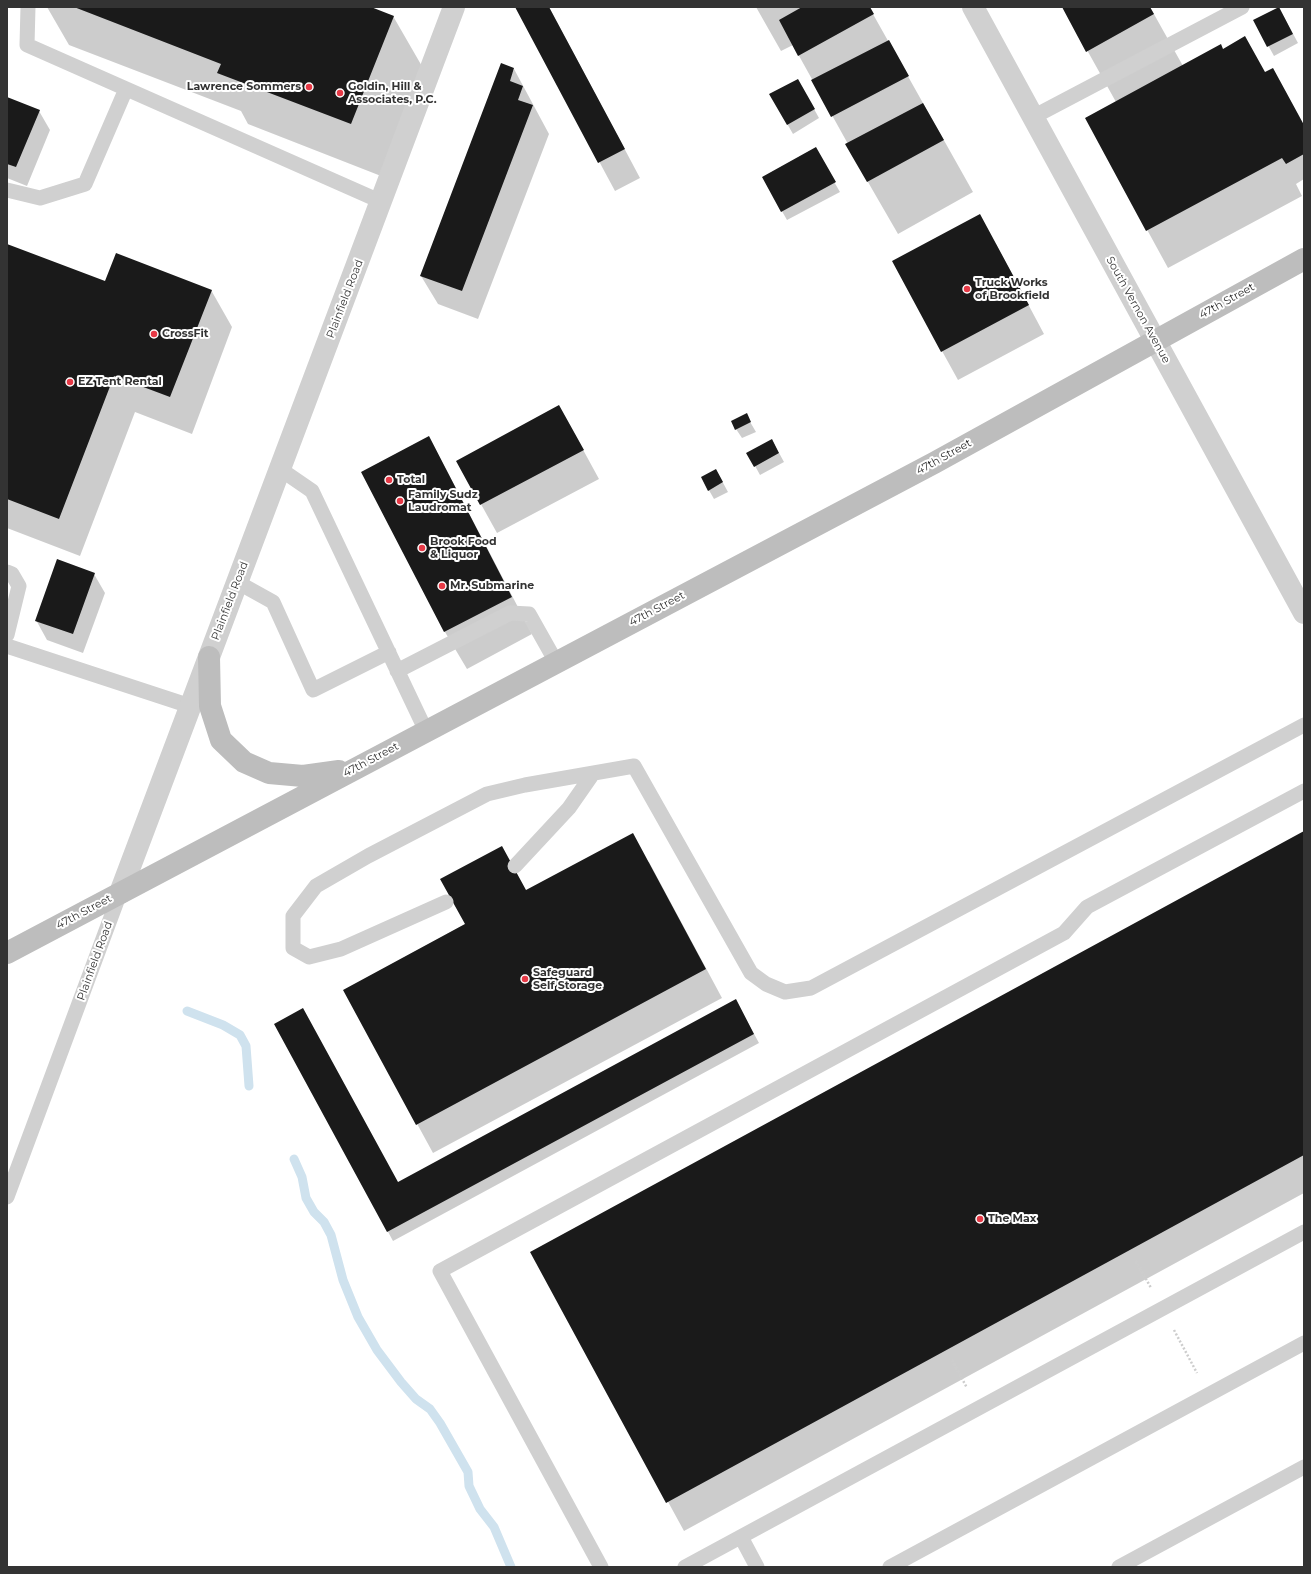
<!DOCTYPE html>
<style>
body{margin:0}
#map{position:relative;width:1311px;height:1574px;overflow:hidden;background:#fff;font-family:Montserrat,sans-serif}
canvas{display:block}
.frame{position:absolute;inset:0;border:8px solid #333;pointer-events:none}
</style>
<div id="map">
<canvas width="1311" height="1574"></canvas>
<div class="frame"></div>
</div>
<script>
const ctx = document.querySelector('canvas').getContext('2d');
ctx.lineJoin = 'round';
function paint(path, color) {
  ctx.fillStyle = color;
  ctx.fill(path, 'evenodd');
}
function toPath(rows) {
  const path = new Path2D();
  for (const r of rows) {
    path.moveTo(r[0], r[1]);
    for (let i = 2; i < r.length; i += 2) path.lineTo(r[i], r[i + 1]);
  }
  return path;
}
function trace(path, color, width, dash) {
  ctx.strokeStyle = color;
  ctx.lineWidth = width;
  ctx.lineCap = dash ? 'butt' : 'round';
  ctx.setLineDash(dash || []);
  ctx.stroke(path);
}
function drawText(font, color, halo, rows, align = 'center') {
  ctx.font = font + ' Montserrat,sans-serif';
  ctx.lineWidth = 4;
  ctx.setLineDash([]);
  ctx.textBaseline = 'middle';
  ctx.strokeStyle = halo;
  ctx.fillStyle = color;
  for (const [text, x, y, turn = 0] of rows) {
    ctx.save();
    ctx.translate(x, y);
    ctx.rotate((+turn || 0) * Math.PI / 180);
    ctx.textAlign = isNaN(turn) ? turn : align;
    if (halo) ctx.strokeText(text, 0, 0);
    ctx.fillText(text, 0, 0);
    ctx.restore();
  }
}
paint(toPath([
 [47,7,368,7,393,16,423,68,381,176,248,124,241,111,69,45],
 [516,7,549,7,640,178,615,191],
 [756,7,869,7,973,192,898,234,846,144,848,144,793,45,781,51],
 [1063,7,1150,7,1183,66,1265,73,1304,126,1304,179,1296,184,1302,196,1168,268,1086,118,1116,102],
 [1284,17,1298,43,1274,56,1254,20],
 [514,69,549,134,478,319,438,304,421,276],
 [798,80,819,118,793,134,770,94],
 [7,98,39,111,50,130,27,186,7,178],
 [815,149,840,192,787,220,763,178],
 [996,244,1044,334,958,380,942,351],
 [7,245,106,283,211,290,232,327,192,434,135,412,80,556,7,528],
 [746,415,756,432,742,438,736,429],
 [575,435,599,479,497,533,457,461],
 [428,438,449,475,532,634,467,669,445,632,362,473],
 [772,440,784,462,760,475,748,453],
 [716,470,728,492,714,499,702,478],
 [94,574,105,593,83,653,47,640,36,620],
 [1304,832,1304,1193,684,1531,532,1253],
 [649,862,722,998,433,1153,344,990,526,891],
 [741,1010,759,1043,393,1241,275,1024,398,1183]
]), '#0003');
trace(toPath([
 [187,1011,223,1025,240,1035,246,1046,249,1086],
 [294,1159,302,1177,306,1198,314,1212,324,1222,331,1235,343,1280,358,1317,377,1350,401,1382,416,1399,430,1409,440,1423,468,1472,469,1486,480,1509,494,1527,511,1567]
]), '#cfe2ee', 9);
paint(toPath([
 [74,7,371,7,394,16,351,124,217,73,221,64],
 [515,7,549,7,625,149,598,163],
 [802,7,870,7,874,14,798,56,779,20],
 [1062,7,1150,7,1154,14,1086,52],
 [1279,7,1293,34,1267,47,1253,20],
 [1245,36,1265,72,1273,68,1304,125,1304,154,1286,164,1282,158,1146,231,1085,118,1221,44,1223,49],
 [889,40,909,76,831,117,811,80],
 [501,63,514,68,510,81,523,86,518,100,533,105,462,291,420,276],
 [798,79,815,109,787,125,769,94],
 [7,97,40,110,16,167,7,164],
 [923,103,944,140,867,182,845,144],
 [816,147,836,182,781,212,762,177],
 [980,214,1029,305,941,352,892,261],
 [7,244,105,281,116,253,212,290,170,397,114,376,59,519,7,499],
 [559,405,584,450,480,505,456,461],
 [747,413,751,422,735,430,731,421],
 [429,436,512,597,444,632,361,472],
 [772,439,779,453,754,467,746,453],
 [716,469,723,482,708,491,701,477],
 [57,559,95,573,73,634,35,621],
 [1304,831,1304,1155,666,1503,530,1252],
 [633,833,706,969,416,1125,343,990,465,924,440,879,502,846,526,890],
 [736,999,754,1034,387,1232,274,1024,303,1008,398,1182]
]), '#1a1a1a');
trace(toPath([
 [1136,1261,1151,1288],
 [1174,1330,1197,1373],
 [952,1360,967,1388]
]), '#cdcdcd', 2.5, [2, 2]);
trace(toPath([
 [28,7,27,45,382,202],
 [1033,117,1242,7],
 [7,190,40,198,85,184,126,89],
 [280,469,312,491,426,731],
 [7,572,12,574,19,586,7,635],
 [237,582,273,602,313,690,389,652],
 [7,646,190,706],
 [397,671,510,613,529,614,556,662],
 [515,866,569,808,592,775],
 [446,902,341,949,309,957,293,948,293,916,316,886,368,856,487,794,525,785,634,766,751,973,766,984,785,992,811,988,1304,725],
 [7,1197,120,893],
 [741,1537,757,1567],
 [601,1567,440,1271,1064,933,1087,907,1304,791],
 [685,1567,1304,1232],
 [890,1567,1304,1343],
 [1119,1567,1304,1467]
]), '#d0d0d0', 15);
trace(toPath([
 [973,7,1304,613]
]), '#d0d0d0', 22);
trace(toPath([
 [120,893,454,7]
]), '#d0d0d0', 22);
trace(toPath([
 [209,657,210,706,221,740,244,762,269,773,303,776,339,771],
 [7,953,934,463,1304,259]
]), '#bdbdbd', 22);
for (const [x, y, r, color] of [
 [309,87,4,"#e63946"],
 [340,93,4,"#e63946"],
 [967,289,4,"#e63946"],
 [154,334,4,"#e63946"],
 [70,382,4,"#e63946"],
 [389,480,4,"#e63946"],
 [400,501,4,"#e63946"],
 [422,548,4,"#e63946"],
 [442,586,4,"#e63946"],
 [525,979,4,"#e63946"],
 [980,1219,4,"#e63946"]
]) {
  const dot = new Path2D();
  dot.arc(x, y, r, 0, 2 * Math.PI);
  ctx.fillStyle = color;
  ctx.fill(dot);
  trace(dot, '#fff', 1.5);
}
drawText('bold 11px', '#333', '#fff', [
 ["Lawrence Sommers",301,87,"right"],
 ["Goldin, Hill &",348,87],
 ["Associates, P.C.",348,100],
 ["Truck Works",975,283],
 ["of Brookfield",975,296],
 ["CrossFit",162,334],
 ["EZ Tent Rental",78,382],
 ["Total",397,480],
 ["Family Sudz",408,495],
 ["Laudromat",408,508],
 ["Brook Food",430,542],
 ["& Liquor",430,555],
 ["Mr. Submarine",450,586],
 ["Safeguard",533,973],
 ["Self Storage",533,986],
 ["The Max",988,1219]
], 'left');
drawText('11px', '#333', '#fff', [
 ["Plainfield Road",345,299,-69],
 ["47th Street",1227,301,-29],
 ["South Vernon Avenue",1138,310,61],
 ["47th Street",944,457,-29],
 ["Plainfield Road",230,601,-69],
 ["47th Street",657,609,-28],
 ["47th Street",371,760,-28],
 ["47th Street",84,912,-28],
 ["Plainfield Road",95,961,-70]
]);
</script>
